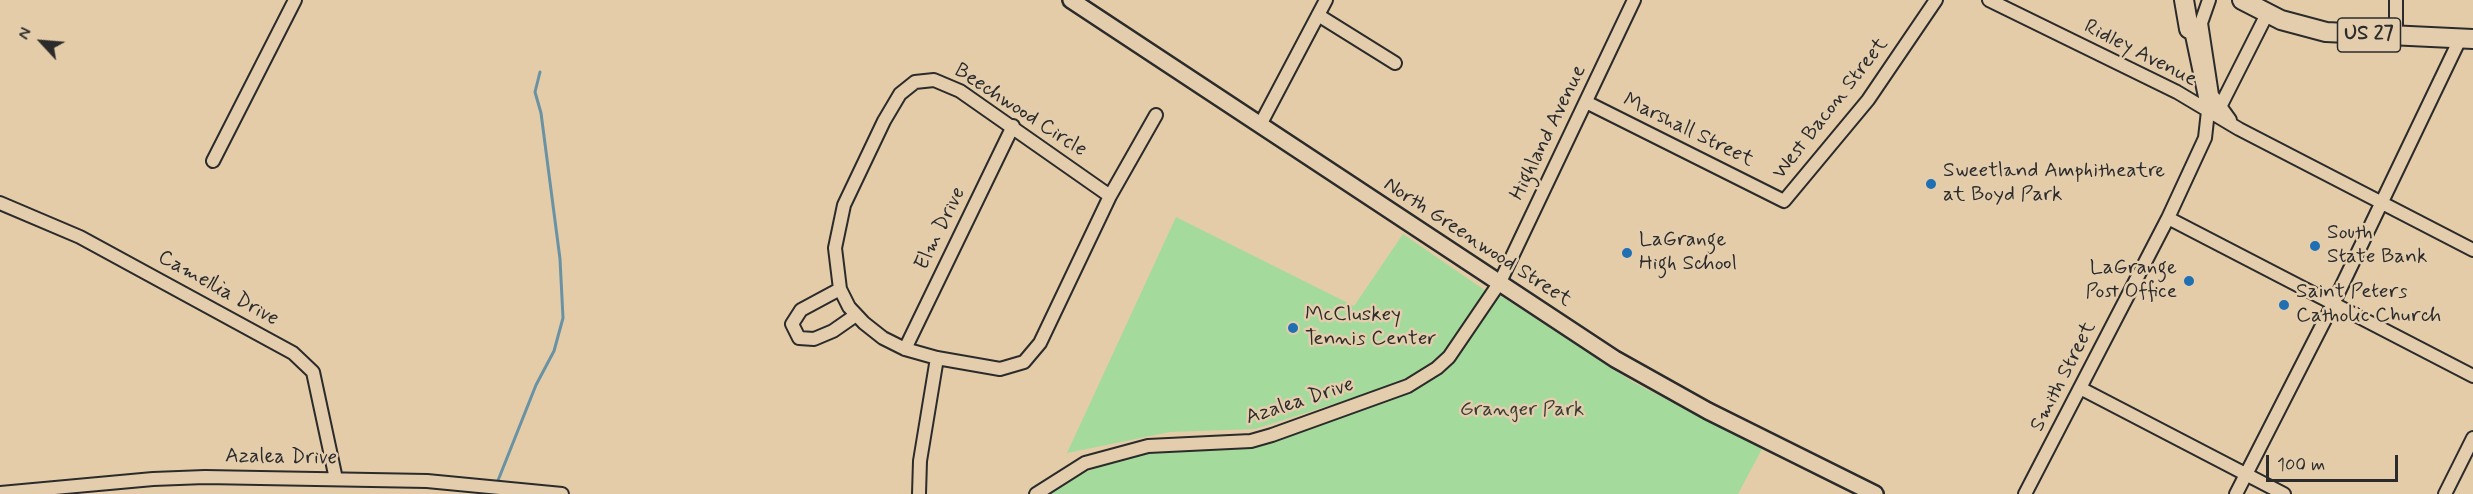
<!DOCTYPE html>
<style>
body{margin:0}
#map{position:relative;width:2473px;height:494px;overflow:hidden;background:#e4cca9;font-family:Mynerve,sans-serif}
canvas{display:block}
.north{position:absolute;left:12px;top:12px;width:60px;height:60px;-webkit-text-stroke:4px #e3cdac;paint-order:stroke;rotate:296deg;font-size:16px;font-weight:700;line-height:24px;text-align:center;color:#2b2b2b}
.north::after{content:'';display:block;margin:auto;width:21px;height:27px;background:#2b2b2b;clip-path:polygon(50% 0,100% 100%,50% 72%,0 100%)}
.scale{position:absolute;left:2266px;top:455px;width:132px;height:27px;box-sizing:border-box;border:3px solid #2b2b2b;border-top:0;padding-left:8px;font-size:18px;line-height:21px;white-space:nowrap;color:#2b2b2b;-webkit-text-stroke:4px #e3cdac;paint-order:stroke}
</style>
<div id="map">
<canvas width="2473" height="494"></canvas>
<div class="north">N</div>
<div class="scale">100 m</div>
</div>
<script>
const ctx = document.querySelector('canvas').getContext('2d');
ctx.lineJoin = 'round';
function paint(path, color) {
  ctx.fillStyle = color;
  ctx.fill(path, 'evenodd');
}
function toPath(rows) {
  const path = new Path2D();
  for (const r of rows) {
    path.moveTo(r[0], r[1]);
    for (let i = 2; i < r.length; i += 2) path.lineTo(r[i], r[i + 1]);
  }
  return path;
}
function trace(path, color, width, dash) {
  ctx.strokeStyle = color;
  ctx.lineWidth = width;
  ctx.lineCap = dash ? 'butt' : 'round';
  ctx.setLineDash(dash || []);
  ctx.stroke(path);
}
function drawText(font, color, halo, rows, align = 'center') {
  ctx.font = font + ' Mynerve,sans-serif';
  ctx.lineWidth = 5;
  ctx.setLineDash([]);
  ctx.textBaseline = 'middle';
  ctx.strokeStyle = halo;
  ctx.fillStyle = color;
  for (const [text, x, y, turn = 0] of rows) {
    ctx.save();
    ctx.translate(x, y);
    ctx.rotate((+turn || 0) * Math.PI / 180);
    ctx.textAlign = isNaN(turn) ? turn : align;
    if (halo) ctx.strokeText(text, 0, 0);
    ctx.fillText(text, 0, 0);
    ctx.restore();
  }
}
paint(toPath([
 [1176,217,1354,306,1403,234,1486,291,1446,351,1414,375,1387,387,1255,429,1170,432,1067,453],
 [1498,294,1633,382,1762,449,1738,494,1048,494,1068,480,1107,463,1172,449,1250,448,1417,389,1448,367,1467,344]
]), '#a5da9d');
trace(toPath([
 [497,483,536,385,554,351,563,318,560,259,541,113,535,92,540,72]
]), '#6993a4', 3);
const minor = toPath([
 [1989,0,2177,92,2239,129,2473,250],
 [2209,0,2201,23,2212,95,2230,120],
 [1318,15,1395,63],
 [2396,36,2396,0],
 [1586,102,1784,201,1868,100,1936,0],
 [2220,107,2267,14],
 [1260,125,1326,0],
 [213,161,295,0],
 [1110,196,960,91,934,80,915,82,900,94,884,121,844,205,835,248,840,289,849,307,864,323,883,338,905,349,937,358,1000,369,1024,362,1040,343,1110,196,1156,115],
 [0,203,80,237,293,353,313,372,336,479],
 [2168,218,2473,376],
 [840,289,801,310,792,324,799,338,814,339,833,331,856,315],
 [905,349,1013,126],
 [2080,388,2284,494],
 [0,493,153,479,205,477,427,481,562,494],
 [919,494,920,461,937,358],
 [1036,494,1085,463,1148,446,1251,441,1272,435,1408,386,1437,368,1449,357,1500,282,1634,0],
 [2025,494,2168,218,2205,138,2208,111,2189,21],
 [2236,494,2333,304,2460,39],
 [2445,494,2473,438]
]);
const major = toPath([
 [1071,0,1615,359,1708,411,1875,494]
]);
const highway = toPath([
 [2184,0,2189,29],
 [2242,0,2281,20,2326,32,2473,39]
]);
trace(minor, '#2b2b2b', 16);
trace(major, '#2b2b2b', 20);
trace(highway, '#2b2b2b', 22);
trace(minor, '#e3cdac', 12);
trace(major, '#e3cdac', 15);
trace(highway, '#e3cdac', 18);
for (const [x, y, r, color] of [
 [1931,184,6,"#1f6fb2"],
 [2315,246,6,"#1f6fb2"],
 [1627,253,6,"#1f6fb2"],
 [2189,281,6,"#1f6fb2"],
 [2284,305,6,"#1f6fb2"],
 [1293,328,6,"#1f6fb2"]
]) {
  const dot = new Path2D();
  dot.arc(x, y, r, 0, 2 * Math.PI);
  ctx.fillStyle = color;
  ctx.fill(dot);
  trace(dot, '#e3cdac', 2);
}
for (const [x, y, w] of [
 [2369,35,63]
]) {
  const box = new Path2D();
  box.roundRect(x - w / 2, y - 17, w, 34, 4.5);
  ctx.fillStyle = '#e3cdac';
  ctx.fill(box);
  trace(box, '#2b2b2b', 1.5);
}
drawText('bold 20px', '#2b2b2b', null, [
 ["US 27",2369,35]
]);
drawText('21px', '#2b2b2b', '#e3cdac', [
 ["Ridley Avenue",2140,54,27],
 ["West Bacon Street",1831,109,-52],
 ["Beechwood Circle",1020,111,33],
 ["Marshall Street",1688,131,26],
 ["Highland Avenue",1549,133,-64],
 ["Elm Drive",941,229,-64],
 ["North Greenwood Street",1477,243,33],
 ["Camellia Drive",218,289,29],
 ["Smith Street",2064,377,-63],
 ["Azalea Drive",1300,402,-18],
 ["Azalea Drive",281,458,1]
]);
drawText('21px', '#2b2b2b', '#e3cdac', [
 ["Sweetland Amphitheatre",1943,172],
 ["at Boyd Park",1943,196],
 ["South",2327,234],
 ["State Bank",2327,258],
 ["LaGrange",1639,241],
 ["High School",1639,265],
 ["LaGrange",2177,269,"right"],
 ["Post Office",2177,293,"right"],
 ["Saint Peters",2296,293],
 ["Catholic Church",2296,317],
 ["McCluskey",1305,316],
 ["Tennis Center",1305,340]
], 'left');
drawText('21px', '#373c36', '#e3cdac', [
 ["Granger Park",1522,411]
]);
</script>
